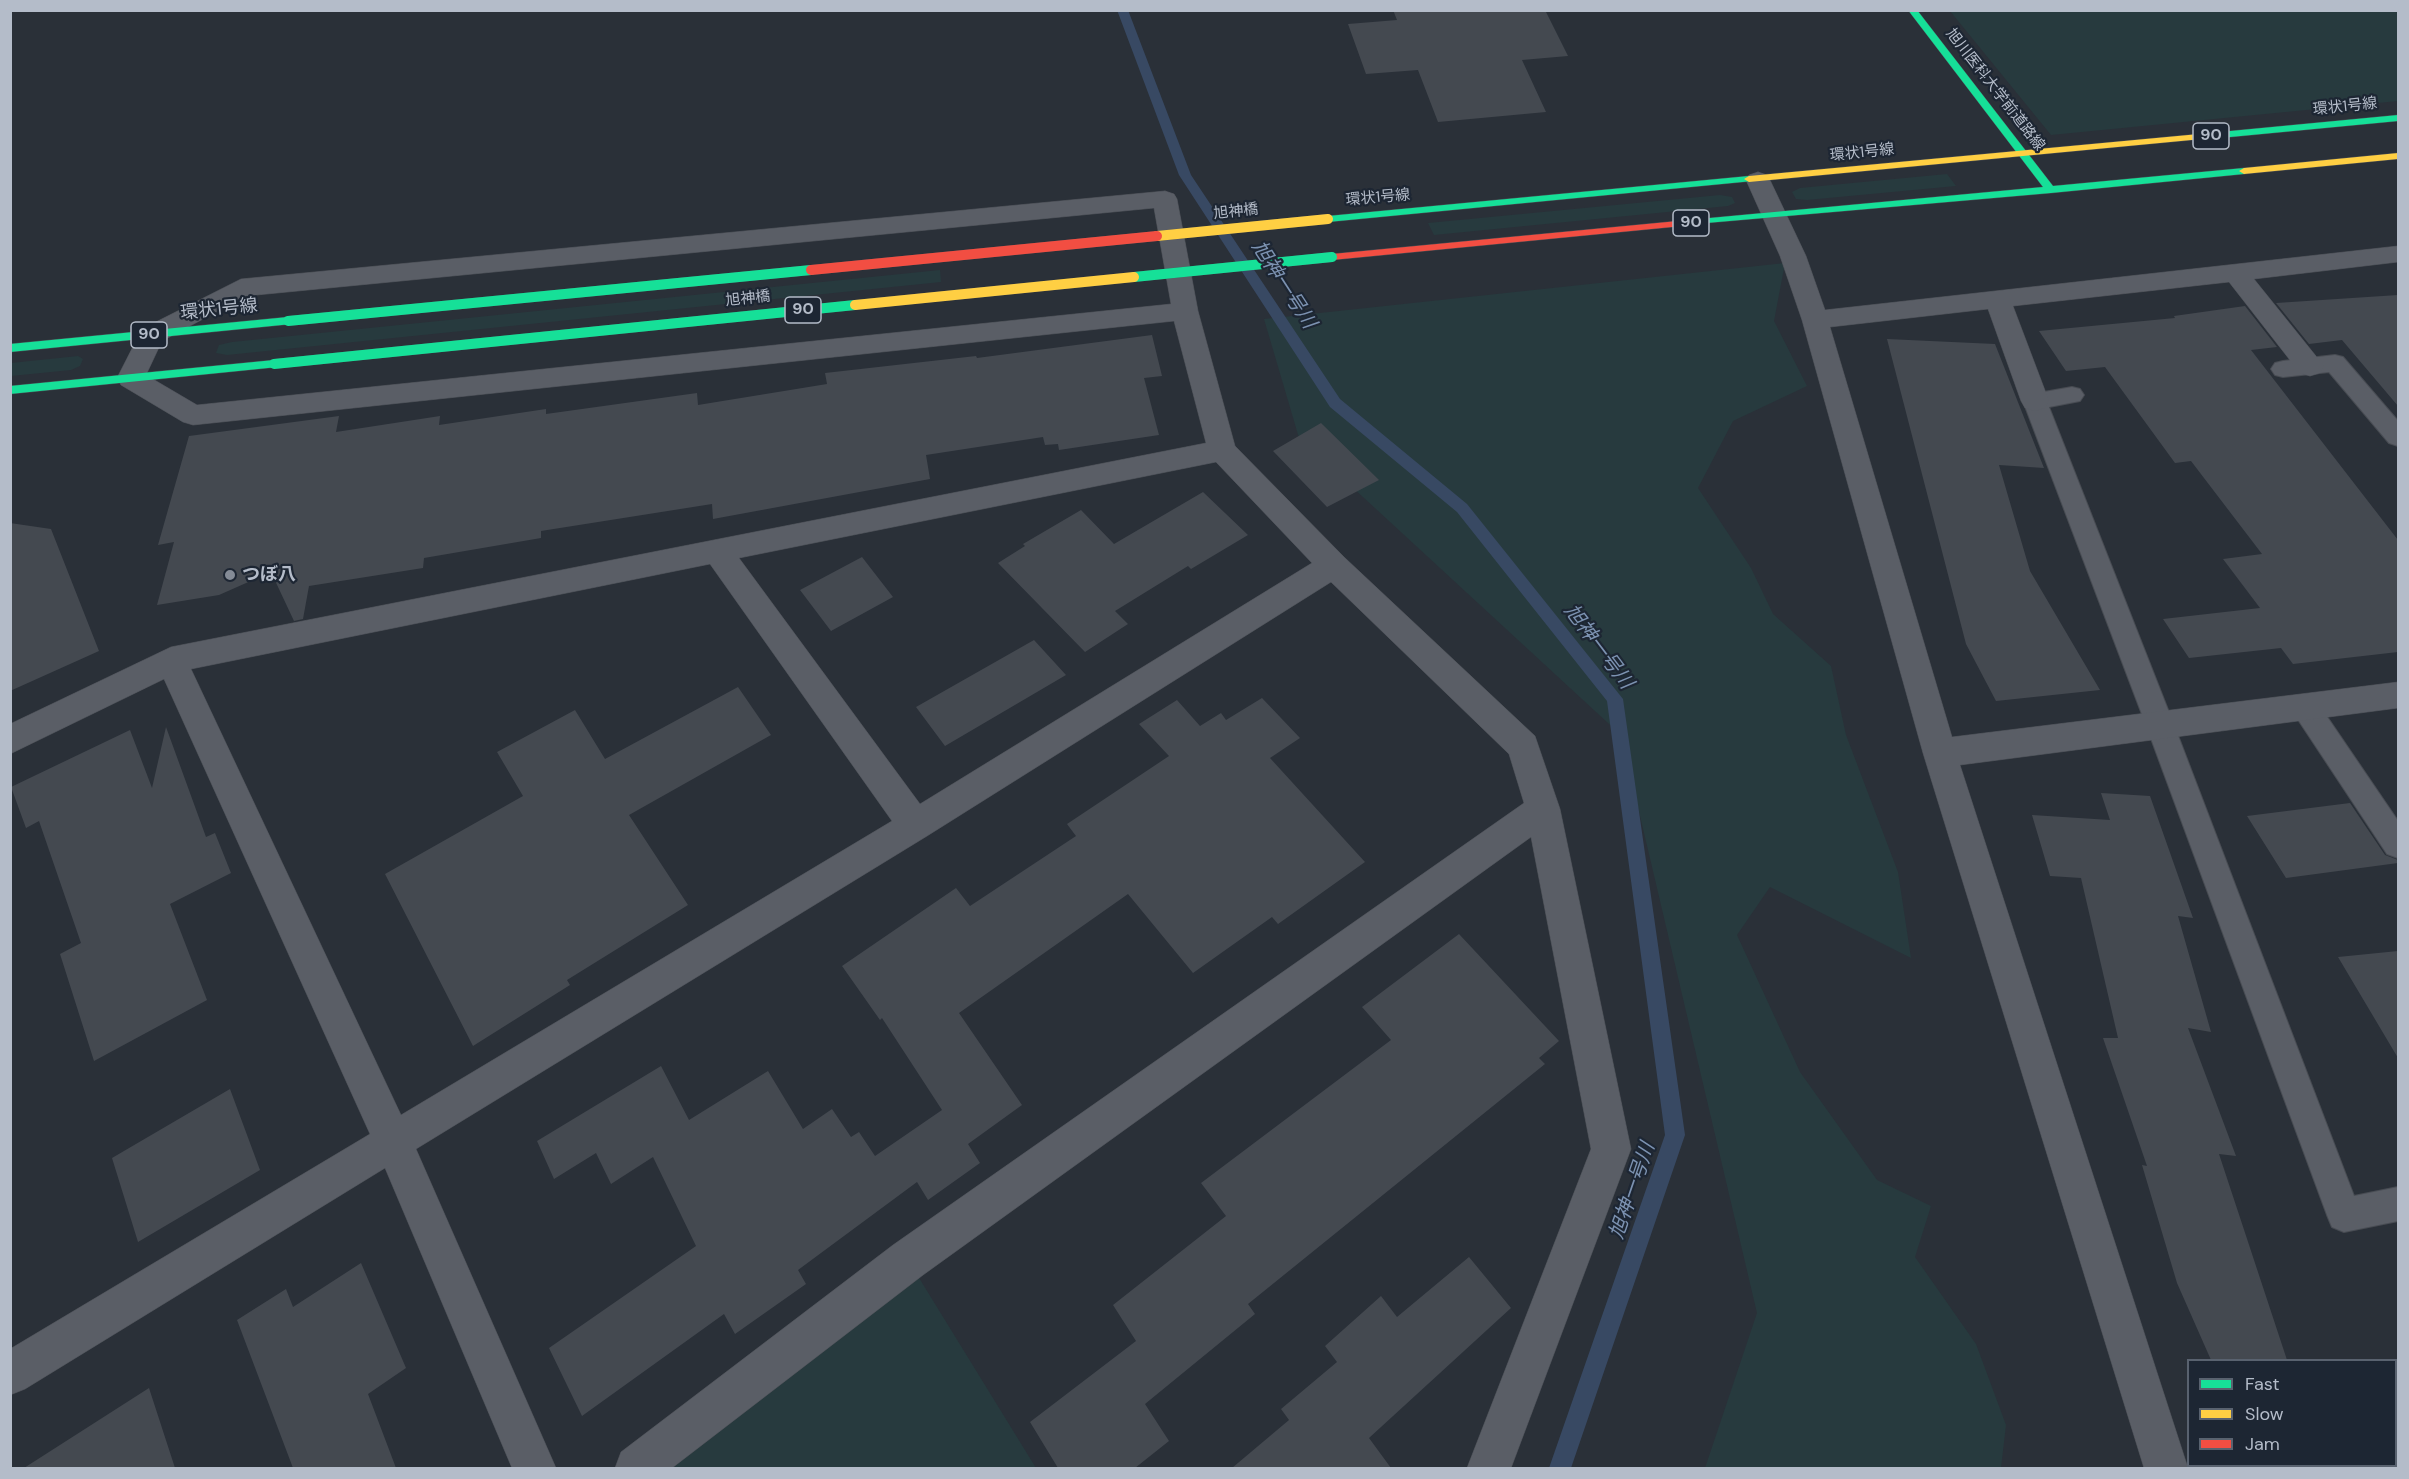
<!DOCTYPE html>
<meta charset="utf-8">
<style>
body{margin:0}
#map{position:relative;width:2409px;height:1479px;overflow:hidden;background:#2a3038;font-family:"DM Sans",sans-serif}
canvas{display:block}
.frame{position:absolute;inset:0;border:12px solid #b4bcc9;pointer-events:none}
.legend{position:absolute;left:2187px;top:1359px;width:210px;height:108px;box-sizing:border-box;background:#1d2633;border:2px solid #59626f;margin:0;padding:8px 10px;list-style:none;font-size:18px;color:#b4bcc9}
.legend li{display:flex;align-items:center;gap:12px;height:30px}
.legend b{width:30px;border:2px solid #59626f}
</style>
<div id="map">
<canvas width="2409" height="1479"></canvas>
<div class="frame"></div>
<ul class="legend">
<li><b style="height:8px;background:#16e098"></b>Fast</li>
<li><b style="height:8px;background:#ffcf43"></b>Slow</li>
<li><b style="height:8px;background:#f24e42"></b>Jam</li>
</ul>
</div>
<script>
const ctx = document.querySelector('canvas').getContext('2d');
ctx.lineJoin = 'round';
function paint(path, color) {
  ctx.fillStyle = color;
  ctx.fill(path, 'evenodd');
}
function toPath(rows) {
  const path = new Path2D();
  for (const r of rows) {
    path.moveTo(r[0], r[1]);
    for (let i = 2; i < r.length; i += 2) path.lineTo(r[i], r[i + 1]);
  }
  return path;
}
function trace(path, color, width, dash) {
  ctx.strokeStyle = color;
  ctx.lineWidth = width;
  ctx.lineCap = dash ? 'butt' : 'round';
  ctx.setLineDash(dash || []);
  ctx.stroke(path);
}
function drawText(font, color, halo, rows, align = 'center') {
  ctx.font = font + ' "DM Sans","Noto Sans JP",sans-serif';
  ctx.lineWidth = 4.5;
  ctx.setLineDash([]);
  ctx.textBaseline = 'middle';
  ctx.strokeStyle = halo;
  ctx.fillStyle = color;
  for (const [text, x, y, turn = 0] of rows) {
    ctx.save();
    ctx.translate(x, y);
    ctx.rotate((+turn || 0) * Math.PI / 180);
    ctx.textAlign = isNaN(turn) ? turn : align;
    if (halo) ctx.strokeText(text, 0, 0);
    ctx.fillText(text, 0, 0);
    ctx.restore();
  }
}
paint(toPath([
 [1950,11,2398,11,2398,101,2051,135],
 [1947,174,1956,186,1807,200,1796,199,1792,192,1800,188],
 [1720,195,1732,197,1735,203,1728,206,1434,235,1428,223],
 [1785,263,1774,321,1807,386,1733,421,1698,488,1751,568,1773,614,1831,666,1846,735,1898,872,1911,958,1770,887,1737,935,1800,1072,1877,1180,1931,1206,1915,1257,1976,1344,2006,1425,2001,1468,1705,1468,1757,1313,1621,735,1299,438,1264,319],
 [940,270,941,282,227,355,216,353,219,345,232,342],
 [78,356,83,359,80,366,71,370,11,376,11,363],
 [908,1260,1036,1468,637,1468]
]), '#273a3e');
paint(toPath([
 [1117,10,1128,10,1191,175,1340,399,1467,504,1623,699,1685,1135,1571,1468,1549,1468,1665,1135,1607,701,1457,512,1330,407,1179,175,1117,10]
]), '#384963');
paint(toPath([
 [1393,10,1545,10,1568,56,1522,60,1546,112,1438,122,1418,70,1366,74,1348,24,1397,20],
 [2398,295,2398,406,2342,340,2309,344,2276,303],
 [2245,306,2277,347,2251,350,2398,540,2398,652,2293,664,2281,648,2189,658,2163,619,2260,608,2223,559,2262,554,2191,461,2175,463,2105,367,2066,371,2039,331,2175,318,2174,316],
 [1152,335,1162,376,1144,378,1159,435,1059,450,1058,444,1045,445,1043,437,926,455,930,479,713,519,712,504,541,531,541,538,424,558,423,568,309,586,303,619,294,621,271,572,219,595,157,605,174,542,158,545,189,436,339,416,336,432,440,416,439,425,546,409,546,414,697,393,698,405,827,384,825,373,976,356,977,358],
 [1887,339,1995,344,2044,468,1999,465,2025,554,2030,571,2100,690,1996,701,1966,644],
 [1321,423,1379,480,1327,507,1273,451],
 [1203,492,1248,535,1191,569,1188,566,1115,611,1128,624,1085,652,998,563,1025,546,1023,544,1081,510,1114,544],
 [10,523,51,529,99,651,10,691],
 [862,557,893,597,831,631,800,590],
 [1034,640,1066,675,945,746,916,707],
 [738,687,771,735,629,815,688,905,567,980,570,985,473,1046,385,874,523,796,497,752,575,710,605,759],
 [1262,698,1300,738,1270,758,1365,862,1278,924,1272,917,1193,973,1128,894,959,1013,1022,1105,968,1144,980,1163,928,1200,917,1182,798,1270,806,1284,735,1334,724,1314,582,1416,549,1348,696,1246,653,1157,611,1184,596,1153,554,1179,537,1141,661,1066,689,1120,768,1071,803,1129,832,1109,851,1137,859,1132,875,1156,942,1110,882,1018,880,1020,842,966,956,888,970,906,1076,836,1067,824,1169,756,1139,724,1177,700,1200,726,1221,713,1226,720],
 [166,727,206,837,215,833,231,873,170,904,207,1000,94,1061,60,954,81,943,39,821,26,828,11,787,130,730,152,788],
 [2101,793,2150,796,2193,918,2178,916,2211,1032,2188,1028,2236,1156,2219,1154,2287,1360,2211,1360,2177,1283,2142,1165,2147,1166,2103,1038,2118,1038,2081,878,2050,876,2032,815,2110,820],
 [2350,803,2385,855,2398,860,2398,863,2286,878,2247,816],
 [1459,934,1559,1041,1539,1058,1545,1064,1248,1304,1255,1314,1145,1404,1169,1441,1135,1468,1058,1468,1030,1422,1136,1341,1113,1305,1226,1216,1201,1183,1391,1040,1362,1007],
 [2398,951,2398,1058,2338,957],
 [230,1089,260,1170,138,1242,112,1158],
 [1469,1257,1511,1308,1369,1438,1391,1468,1232,1468,1289,1420,1281,1409,1337,1362,1325,1346,1381,1296,1397,1317],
 [361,1263,406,1368,368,1394,396,1468,293,1468,237,1320,286,1289,293,1307],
 [149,1388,175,1468,24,1468]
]), '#444950');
const lane = toPath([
 [2335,355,2343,357,2398,421,2398,446,2389,443,2329,372,2283,377,2275,375,2271,369,2275,363,2283,361,2335,355],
 [2072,387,2080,389,2084,395,2080,401,2049,407,2174,725,2354,1196,2398,1187,2398,1221,2344,1232,2332,1227,2327,1215,2146,725,2023,401,2027,395,2072,387],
 [2305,695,2315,699,2398,821,2398,858,2387,854,2295,715,2291,707,2295,699,2305,695]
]);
const street = toPath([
 [1758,172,1767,175,1770,180,1806,256,1825,310,2398,246,2398,262,2254,279,2324,366,2320,373,2310,376,2300,373,2229,282,2013,306,2049,401,2045,408,2035,411,2025,408,2021,401,1988,309,1830,327,1952,737,2398,682,2398,708,1960,765,2188,1468,2144,1468,1923,753,1802,320,1780,256,1746,180,1749,175,1758,172],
 [1165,191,1174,194,1177,199,1198,311,1235,446,1344,557,1535,736,1560,809,1631,1149,1511,1468,1467,1468,1591,1149,1531,837,923,1275,672,1468,615,1468,621,1452,893,1245,1524,803,1509,754,1331,582,927,836,416,1149,556,1468,512,1468,385,1168,25,1389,10,1395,10,1349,370,1134,164,679,10,754,10,724,171,647,1206,443,1174,321,193,425,183,422,121,385,117,378,142,329,241,279,1165,191],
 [1154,208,1171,304,197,405,146,375,162,341,246,296,1154,208],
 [1216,462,1312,563,920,804,739,558,1216,462],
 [710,564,892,821,401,1115,191,669,710,564],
 [2396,1437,2398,1437,2398,1468,2323,1468,2324,1466,2396,1466,2396,1437]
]);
const fast = toPath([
 [1908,10,1917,10,2053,186,2244,168,2249,171,2244,174,2051,193,1695,224,1694,222,1699,219,2043,187,1908,10],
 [2398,115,2398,121,2199,140,2194,137,2199,134,2398,115],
 [1749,176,1753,177,1753,181,1328,222,1323,219,1328,216,1749,176],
 [288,317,292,318,292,324,10,352,10,344,288,317],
 [274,360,278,361,278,367,10,394,10,386,274,360]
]);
const slow = toPath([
 [2199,134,2202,135,2202,139,1749,182,1744,179,1749,176,2199,134],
 [2398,153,2398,159,2244,174,2239,171,2244,168,2398,153]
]);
const jam = toPath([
 [1699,219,1704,222,1703,224,1332,260,1327,257,1332,254,1699,219]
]);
trace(lane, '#484c53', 2);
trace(street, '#484c53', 1);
trace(fast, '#484c53', 1);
trace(slow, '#484c53', 1);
trace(jam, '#484c53', 1);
paint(lane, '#5a5e66');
paint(street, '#5a5e66');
paint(fast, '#16e098');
paint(slow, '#ffcf43');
paint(jam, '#f24e42');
const fastBridge = toPath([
 [1134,277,1332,257],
 [288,321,811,270],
 [274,364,855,305]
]);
const slowBridge = toPath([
 [1157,236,1328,219],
 [855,305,1134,277]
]);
const jamBridge = toPath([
 [811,270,1157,236]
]);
trace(fastBridge, '#484c55', 10, []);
trace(slowBridge, '#484c55', 10, []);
trace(jamBridge, '#484c55', 10, []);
trace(fastBridge, '#16e098', 10);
trace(slowBridge, '#ffcf43', 10);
trace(jamBridge, '#f24e42', 10);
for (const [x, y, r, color] of [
 [230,575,6,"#848b96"]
]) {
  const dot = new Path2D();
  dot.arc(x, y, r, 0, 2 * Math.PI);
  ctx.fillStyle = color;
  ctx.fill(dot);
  trace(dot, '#1d2633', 2);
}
drawText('15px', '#b4bcc9', '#1d2633', [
 ["旭川医科大学前道路線",1995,90,52],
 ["環状1号線",2345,107,-6],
 ["環状1号線",1862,153,-6],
 ["環状1号線",1378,198,-5],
 ["旭神橋",1236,212,-6],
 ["旭神橋",748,299,-6]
]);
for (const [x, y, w] of [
 [2211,136,36],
 [1691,223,36],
 [803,310,36],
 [149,335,36]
]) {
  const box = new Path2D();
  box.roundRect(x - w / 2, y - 13, w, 26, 4.5);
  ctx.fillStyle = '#1d2633';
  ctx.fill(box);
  trace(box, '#b4bcc9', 1.5);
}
drawText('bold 16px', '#b4bcc9', null, [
 ["90",2211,136],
 ["90",1691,223],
 ["90",803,310],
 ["90",149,335]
]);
drawText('18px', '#b4bcc9', '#1d2633', [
 ["環状1号線",219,310,-6]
]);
drawText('bold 18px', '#b4bcc9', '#1d2633', [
 ["つぼ八",242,575]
], 'left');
drawText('italic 20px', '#7c92b1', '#1d2633', [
 ["旭神一号川",1283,285,57],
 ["旭神一号川",1598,647,53],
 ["旭神一号川",1633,1191,-71]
]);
</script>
